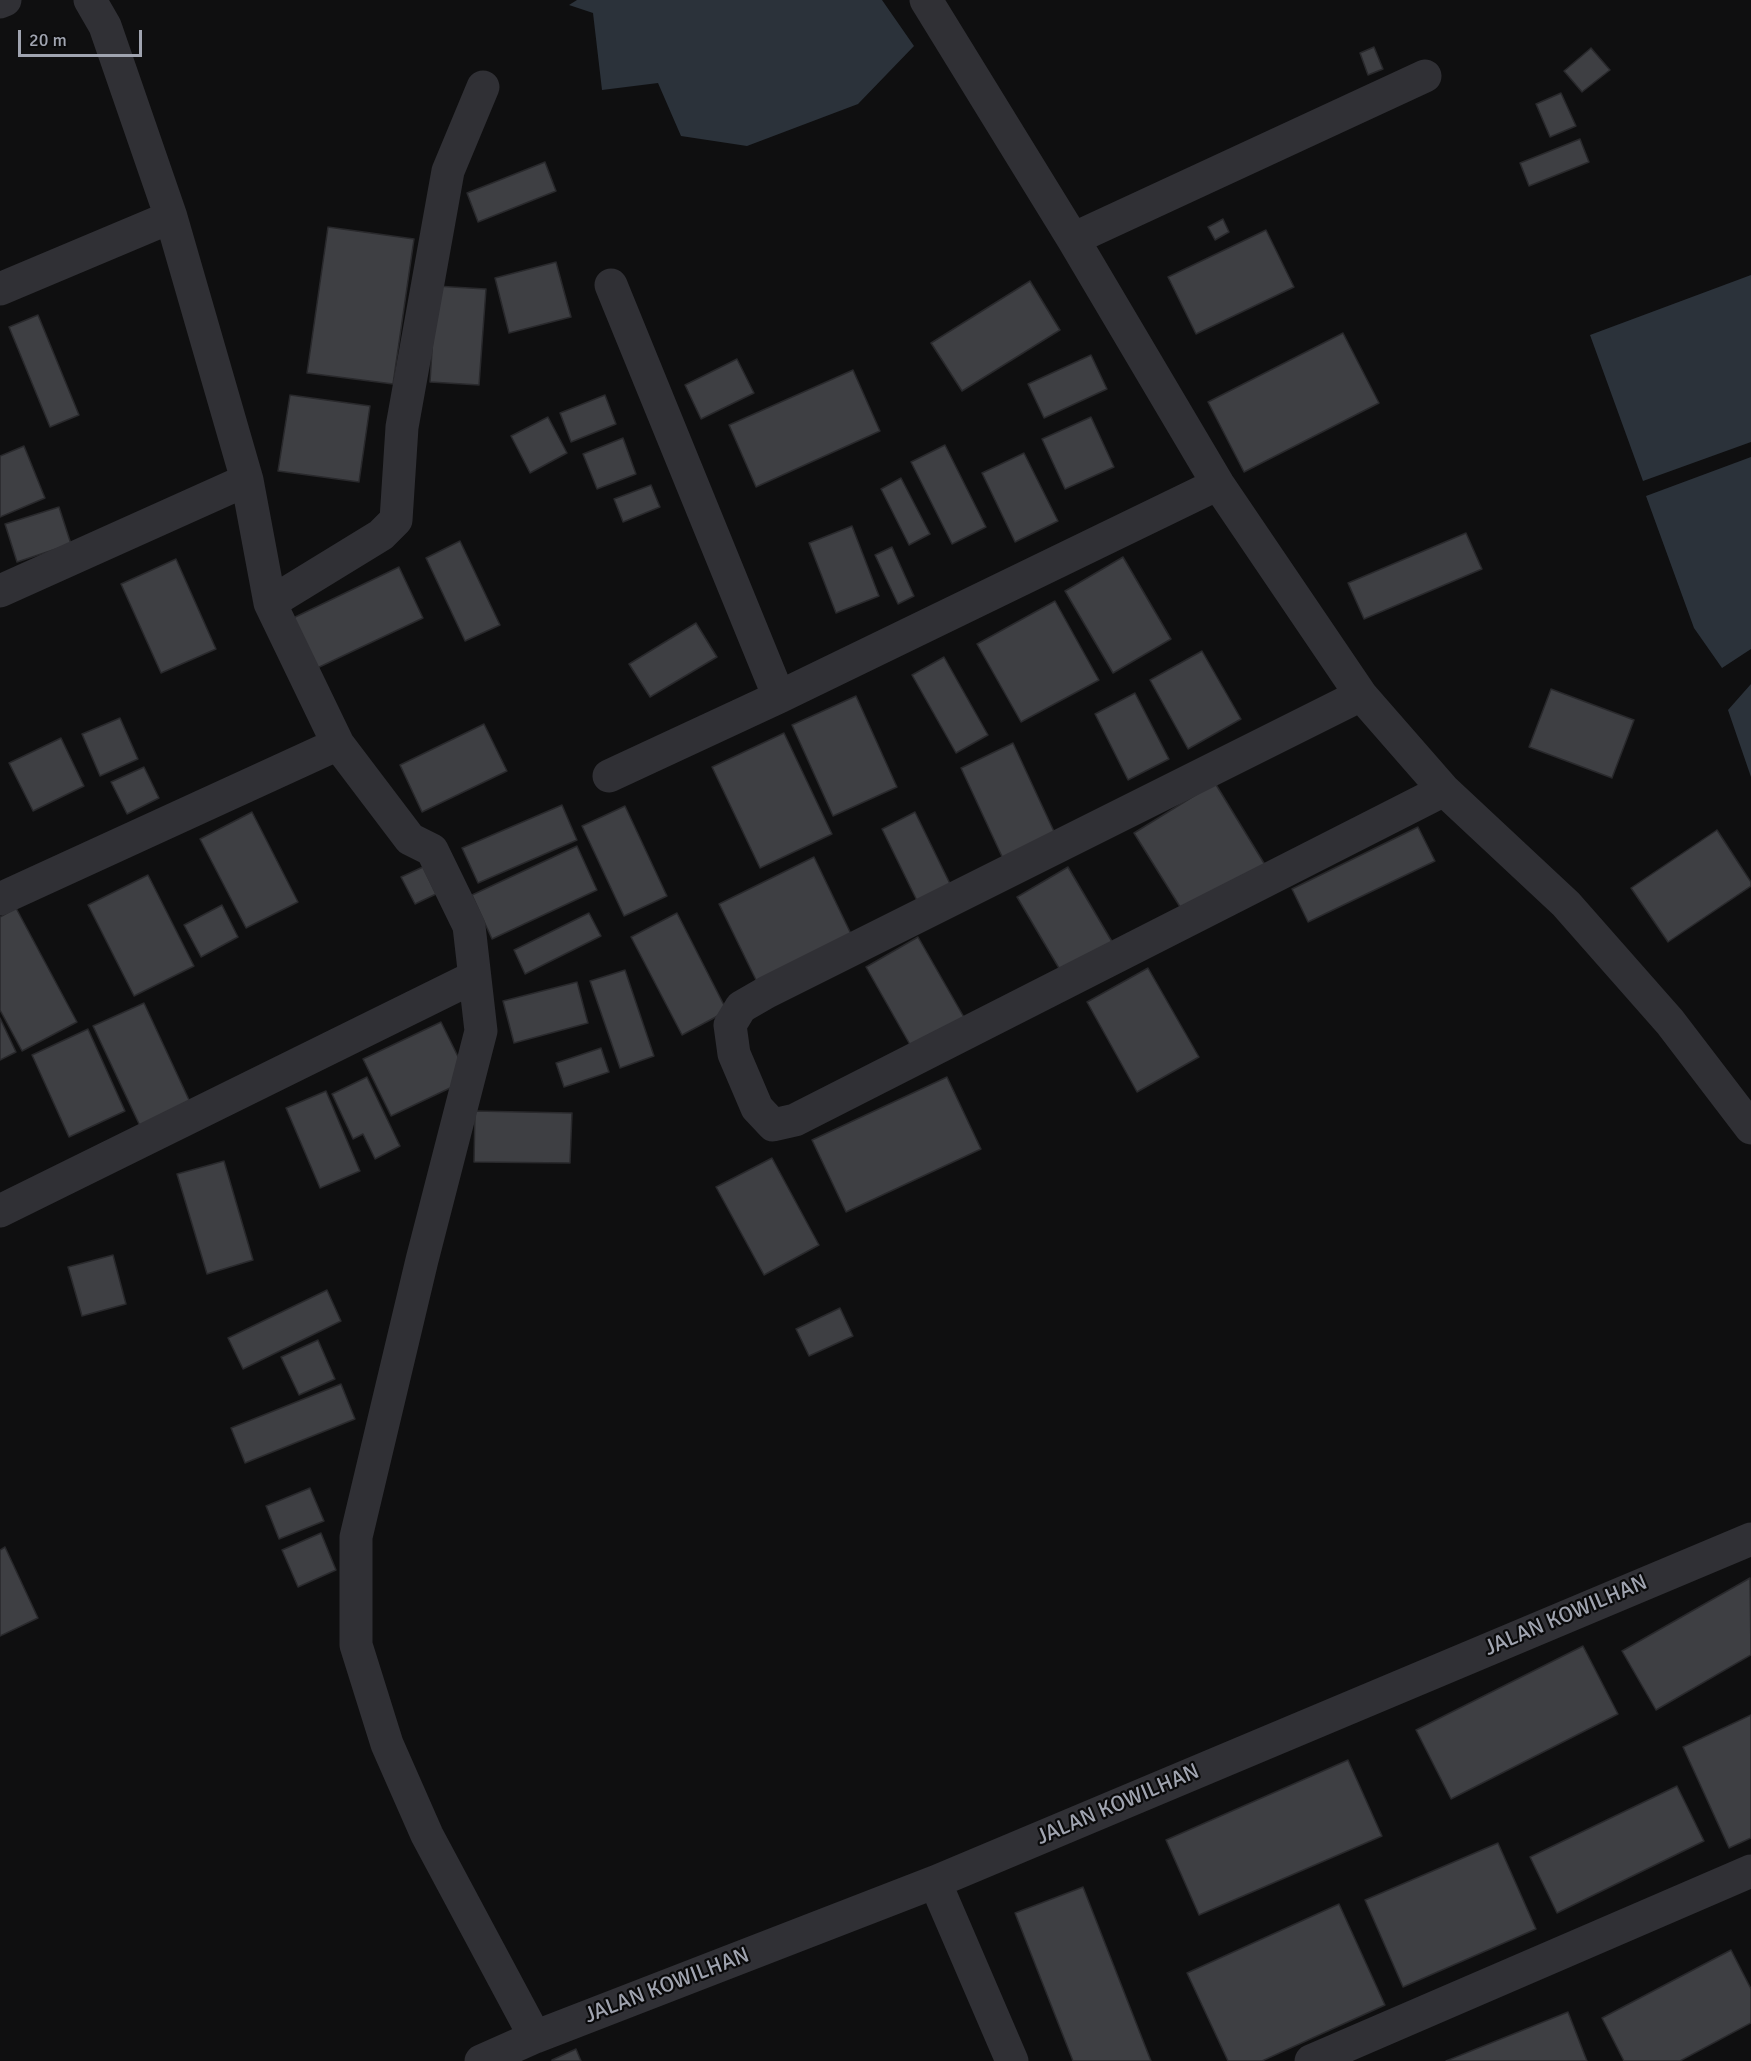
<!DOCTYPE html>
<style>
body{margin:0}
#map{position:relative;width:1751px;height:2061px;overflow:hidden;background:#0f0f10;font-family:Signika,sans-serif}
canvas{display:block}
.scale{position:absolute;left:18px;top:30px;width:124px;height:27px;box-sizing:border-box;border:3px solid #a0a4b0;border-top:0;padding-left:8px;font-size:18px;line-height:21px;white-space:nowrap;color:#a0a4b0;-webkit-text-stroke:4px #0a0a0b;paint-order:stroke}
</style>
<div id="map">
<canvas width="1751" height="2061"></canvas>
<div class="scale">20 m</div>
</div>
<script>
const ctx = document.querySelector('canvas').getContext('2d');
ctx.lineJoin = 'round';
function paint(path, color) {
  ctx.fillStyle = color;
  ctx.fill(path, 'evenodd');
}
function toPath(rows) {
  const path = new Path2D();
  for (const r of rows) {
    path.moveTo(r[0], r[1]);
    for (let i = 2; i < r.length; i += 2) path.lineTo(r[i], r[i + 1]);
  }
  return path;
}
function trace(path, color, width, dash) {
  ctx.strokeStyle = color;
  ctx.lineWidth = width;
  ctx.lineCap = dash ? 'butt' : 'round';
  ctx.setLineDash(dash || []);
  ctx.stroke(path);
}
function drawText(font, color, halo, rows, align = 'center') {
  ctx.font = font + ' Signika,sans-serif';
  ctx.lineWidth = 4.5;
  ctx.setLineDash([]);
  ctx.textBaseline = 'middle';
  ctx.strokeStyle = halo;
  ctx.fillStyle = color;
  for (const [text, x, y, turn = 0] of rows) {
    ctx.save();
    ctx.translate(x, y);
    ctx.rotate((+turn || 0) * Math.PI / 180);
    ctx.textAlign = isNaN(turn) ? turn : align;
    if (halo) ctx.strokeText(text, 0, 0);
    ctx.fillText(text, 0, 0);
    ctx.restore();
  }
}
paint(toPath([
 [577,0,882,0,914,46,858,104,747,146,681,136,658,83,602,90,593,13,569,5],
 [1751,275,1751,442,1643,481,1590,335],
 [1751,457,1751,649,1722,668,1694,628,1646,496],
 [1751,684,1751,777,1728,710]
]), '#2b323a');
const building = toPath([
 [1374,47,1383,69,1368,75,1360,53,1374,47],
 [1591,48,1610,70,1582,92,1564,71,1591,48],
 [1561,93,1576,126,1550,137,1536,104,1561,93],
 [1580,139,1589,162,1529,186,1520,163,1580,139],
 [545,162,556,191,478,222,467,193,545,162],
 [1223,219,1229,232,1215,240,1208,227,1223,219],
 [328,227,414,239,393,384,307,373,328,227],
 [1266,230,1294,287,1196,334,1168,277,1266,230],
 [556,262,571,317,509,333,495,278,556,262],
 [1030,281,1060,330,962,391,931,343,1030,281],
 [436,286,486,289,479,385,430,382,436,286],
 [38,315,79,415,50,427,9,327,38,315],
 [1343,333,1379,403,1244,472,1208,402,1343,333],
 [1091,355,1107,389,1044,418,1028,384,1091,355],
 [737,359,754,393,701,419,685,385,737,359],
 [853,370,880,431,756,487,729,425,853,370],
 [290,395,370,406,359,482,278,471,290,395],
 [605,395,616,424,571,442,560,413,605,395],
 [548,417,567,453,530,473,511,436,548,417],
 [1091,417,1114,467,1065,489,1042,439,1091,417],
 [623,438,636,474,597,489,583,454,623,438],
 [945,445,986,527,952,544,911,462,945,445],
 [24,446,45,498,0,517,0,456,24,446],
 [1024,453,1058,521,1015,542,982,473,1024,453],
 [901,478,930,534,909,545,881,489,901,478],
 [651,485,660,507,623,522,614,499,651,485],
 [59,507,71,544,17,562,5,524,59,507],
 [852,526,879,596,836,613,809,543,852,526],
 [1466,533,1482,569,1364,619,1348,583,1466,533],
 [460,541,500,625,465,641,426,558,460,541],
 [892,547,914,596,898,604,875,555,892,547],
 [1123,557,1171,639,1113,673,1065,591,1123,557],
 [176,559,216,649,161,673,121,584,176,559],
 [399,567,423,618,313,670,289,620,399,567],
 [1055,601,1099,680,1021,722,977,644,1055,601],
 [696,623,717,657,650,697,629,664,696,623],
 [1202,651,1241,719,1188,749,1150,680,1202,651],
 [944,657,988,735,956,753,912,675,944,657],
 [1551,689,1634,720,1612,778,1529,747,1551,689],
 [1135,693,1169,759,1128,780,1095,714,1135,693],
 [856,696,897,787,833,816,792,725,856,696],
 [120,718,138,759,100,776,82,734,120,718],
 [484,724,507,771,422,812,400,765,484,724],
 [784,733,832,834,760,868,712,767,784,733],
 [61,738,84,786,33,811,9,763,61,738],
 [1013,743,1057,838,1005,863,961,768,1013,743],
 [144,767,159,798,127,814,111,782,144,767],
 [1215,783,1267,868,1187,918,1134,833,1215,783],
 [562,805,577,840,478,883,462,848,562,805],
 [625,806,667,896,624,916,582,826,625,806],
 [252,812,298,902,246,928,200,839,252,812],
 [915,812,956,896,923,913,882,829,915,812],
 [1418,827,1435,861,1308,922,1292,889,1418,827],
 [1717,830,1751,882,1751,886,1668,942,1631,888,1717,830],
 [577,846,597,890,492,939,472,895,577,846],
 [814,857,852,936,757,982,719,904,814,857],
 [423,867,436,894,415,904,401,877,423,867],
 [1068,867,1114,945,1063,975,1017,897,1068,867],
 [148,875,194,966,134,996,88,905,148,875],
 [222,905,238,937,201,957,184,925,222,905],
 [16,908,77,1022,22,1051,0,1010,0,917,16,908],
 [589,913,601,936,525,974,514,950,589,913],
 [677,913,727,1011,682,1035,631,937,677,913],
 [918,937,965,1019,913,1050,866,967,918,937],
 [1148,968,1199,1057,1137,1092,1087,1002,1148,968],
 [625,970,654,1056,620,1068,590,981,625,970],
 [577,982,588,1023,514,1043,503,1001,577,982],
 [144,1003,190,1102,140,1126,93,1026,144,1003],
 [0,1018,16,1052,0,1060,0,1018],
 [441,1022,469,1079,391,1116,363,1059,441,1022],
 [88,1029,125,1111,69,1137,32,1055,88,1029],
 [601,1048,609,1072,564,1087,556,1063,601,1048],
 [367,1077,400,1146,375,1159,363,1134,353,1139,332,1094,367,1077],
 [947,1077,981,1149,846,1212,812,1140,947,1077],
 [326,1091,360,1171,320,1188,286,1108,326,1091],
 [475,1111,572,1113,570,1163,474,1162,475,1111],
 [772,1158,819,1245,764,1275,716,1187,772,1158],
 [224,1161,253,1260,207,1274,177,1174,224,1161],
 [113,1255,126,1304,82,1316,68,1267,113,1255],
 [327,1290,341,1321,243,1369,228,1338,327,1290],
 [840,1308,853,1336,809,1356,796,1329,840,1308],
 [318,1340,335,1379,299,1395,281,1357,318,1340],
 [341,1384,355,1419,245,1463,231,1428,341,1384],
 [310,1488,324,1521,279,1539,266,1506,310,1488],
 [321,1533,336,1570,298,1587,282,1550,321,1533],
 [5,1547,38,1618,0,1636,0,1550,5,1547],
 [1750,1578,1751,1655,1656,1710,1622,1651,1750,1578],
 [1583,1646,1618,1714,1451,1799,1416,1730,1583,1646],
 [1751,1715,1751,1838,1729,1848,1683,1747,1751,1715],
 [1348,1760,1382,1836,1199,1915,1166,1840,1348,1760],
 [1677,1786,1704,1841,1557,1913,1530,1857,1677,1786],
 [1498,1843,1536,1929,1403,1987,1365,1900,1498,1843],
 [1083,1887,1151,2061,1073,2061,1015,1913,1083,1887],
 [1339,1904,1385,2005,1262,2061,1228,2061,1187,1973,1339,1904],
 [1731,1950,1751,1989,1751,2023,1680,2061,1624,2061,1602,2018,1731,1950],
 [1568,2012,1587,2061,1446,2061,1568,2012],
 [576,2049,581,2061,552,2061,552,2060,576,2049]
]);
paint(building, '#3e3f43');
trace(building, '#29292c', 1.5);
trace(toPath([
 [90,0,105,26,171,217,247,480,270,603,338,744,410,839,432,850,469,926,481,1031,422,1260,356,1537,356,1645,387,1744,427,1835,535,2037],
 [926,0,1073,239,1218,484,1361,695,1444,790,1566,904,1670,1022,1751,1128],
 [0,2,5,0],
 [1073,239,1425,76],
 [611,285,779,697],
 [0,289,171,217],
 [0,591,247,480],
 [270,603,381,535,396,520,402,427,448,171,483,87],
 [1361,695,767,992,741,1007,730,1025,734,1054,757,1108,773,1125,795,1120,1444,790],
 [609,776,779,697,1218,484],
 [0,899,338,744],
 [0,1211,474,977],
 [935,1882,1012,2061],
 [481,2061,535,2037,935,1882,1751,1539],
 [1311,2061,1751,1871]
]), '#303035', 33);
drawText('22px', '#a0a4b0', '#0a0a0b', [
 ["JALAN KOWILHAN",1566,1616,-23],
 ["JALAN KOWILHAN",1118,1805,-23],
 ["JALAN KOWILHAN",667,1986,-21]
]);
</script>
